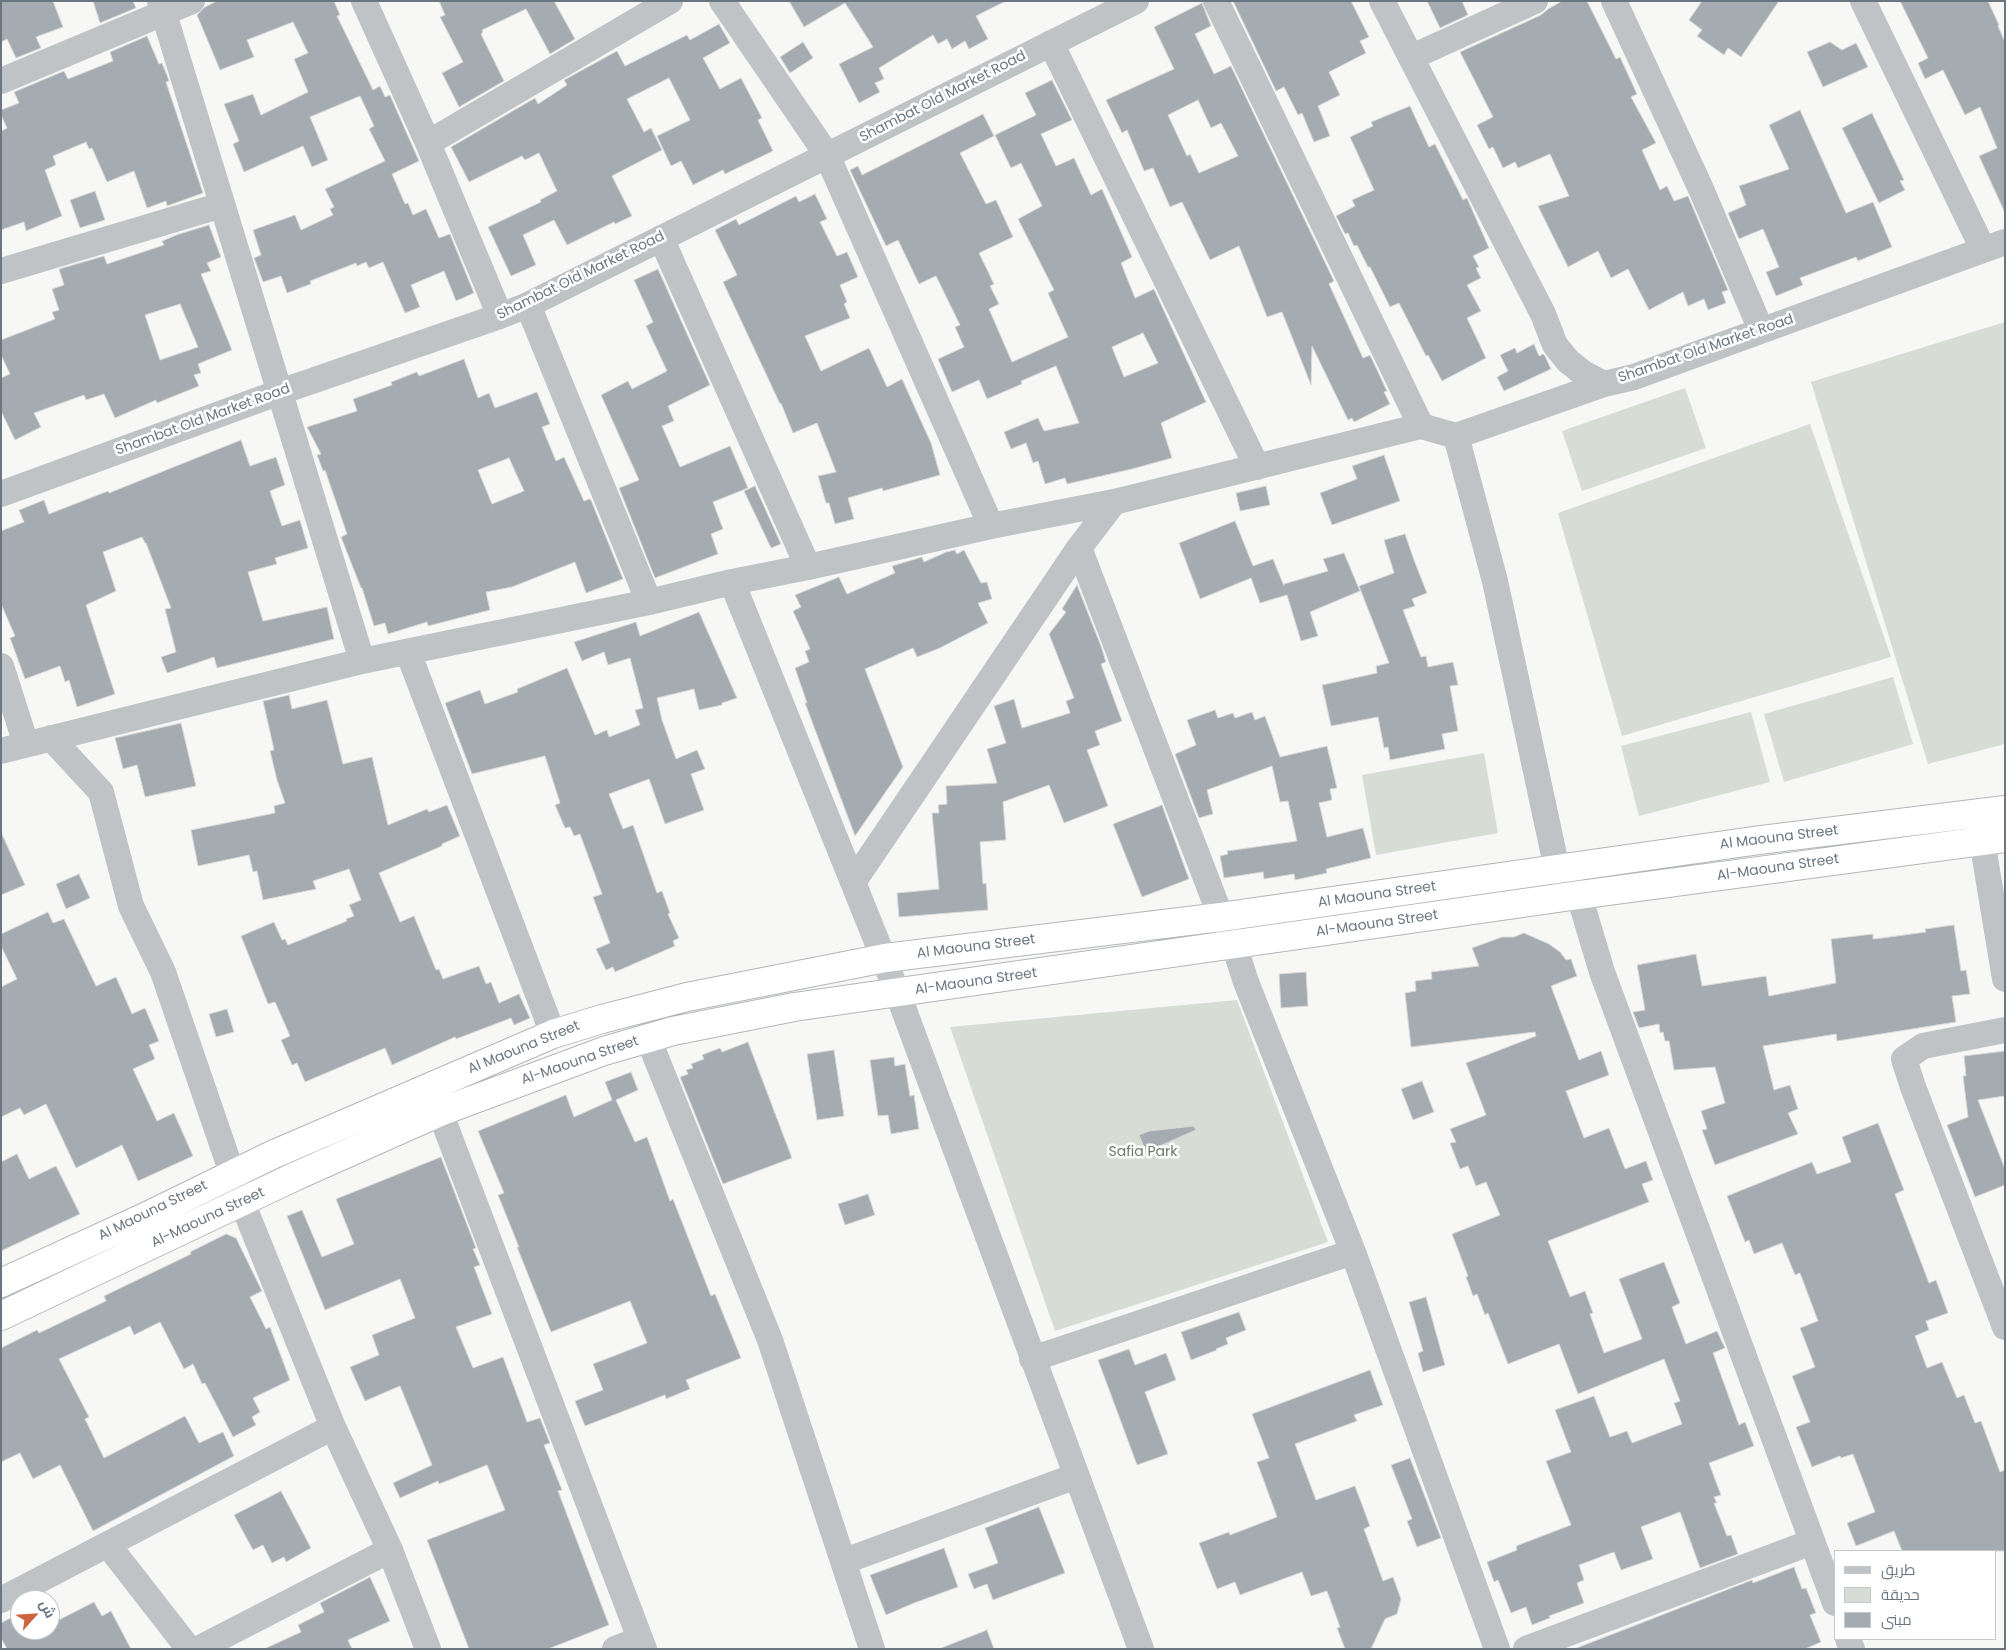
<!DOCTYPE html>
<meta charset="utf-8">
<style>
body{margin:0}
#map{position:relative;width:2006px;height:1650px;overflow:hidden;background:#f7f7f5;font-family:Poppins,Cairo,sans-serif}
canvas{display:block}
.frame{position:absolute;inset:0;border:2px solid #6a7782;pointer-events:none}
.legend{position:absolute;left:1834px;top:1550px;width:162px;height:90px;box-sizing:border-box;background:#fff;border:1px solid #c3c9cd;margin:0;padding:6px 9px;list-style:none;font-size:15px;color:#6a7782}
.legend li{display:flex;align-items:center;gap:10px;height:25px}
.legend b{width:25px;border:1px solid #c3c9cd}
.north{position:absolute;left:10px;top:1590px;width:50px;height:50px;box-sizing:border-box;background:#fff;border:1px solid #c3c9cd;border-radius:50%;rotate:64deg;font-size:14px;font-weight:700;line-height:20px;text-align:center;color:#6a7782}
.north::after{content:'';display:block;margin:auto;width:18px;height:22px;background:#ce643f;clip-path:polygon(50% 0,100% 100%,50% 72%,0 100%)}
</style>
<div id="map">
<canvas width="2006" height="1650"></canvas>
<div class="frame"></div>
<ul class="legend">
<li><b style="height:6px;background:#bfc3c6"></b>طريق</li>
<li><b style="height:14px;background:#d7dcd5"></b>حديقة</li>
<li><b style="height:14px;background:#a5acb1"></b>مبنى</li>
</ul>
<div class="north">ش</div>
</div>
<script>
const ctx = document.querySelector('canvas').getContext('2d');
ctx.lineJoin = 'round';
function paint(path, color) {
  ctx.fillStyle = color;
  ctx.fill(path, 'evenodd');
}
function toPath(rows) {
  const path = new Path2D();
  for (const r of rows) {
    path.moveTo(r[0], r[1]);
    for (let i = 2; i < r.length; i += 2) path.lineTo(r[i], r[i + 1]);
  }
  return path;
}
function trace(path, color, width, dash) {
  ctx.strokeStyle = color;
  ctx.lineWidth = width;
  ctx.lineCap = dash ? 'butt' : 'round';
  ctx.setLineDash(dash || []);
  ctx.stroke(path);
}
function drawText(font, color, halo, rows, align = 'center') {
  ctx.font = font + ' Poppins,sans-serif';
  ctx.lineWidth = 5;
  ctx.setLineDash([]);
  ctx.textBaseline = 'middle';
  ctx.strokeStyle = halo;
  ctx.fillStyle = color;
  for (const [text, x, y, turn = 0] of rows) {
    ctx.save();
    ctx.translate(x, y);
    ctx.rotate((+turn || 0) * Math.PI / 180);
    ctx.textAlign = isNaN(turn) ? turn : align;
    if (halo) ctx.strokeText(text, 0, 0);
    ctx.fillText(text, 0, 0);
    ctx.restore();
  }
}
paint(toPath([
 [2005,322,2005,744,1928,764,1811,382],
 [1685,388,1706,448,1582,491,1562,431],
 [1810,424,1891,657,1622,736,1558,513],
 [1893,677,1913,744,1784,782,1764,714],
 [1751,712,1770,782,1639,816,1621,746],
 [1484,753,1498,833,1376,855,1362,775],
 [1237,1000,1328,1242,1055,1331,950,1027]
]), '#d7dcd5');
const building = toPath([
 [1,1,53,1,63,27,36,37,41,48,16,58,7,39,1,42,1,1],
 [93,1,133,1,136,8,100,23,93,1],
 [217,1,334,1,340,15,337,16,373,90,380,86,385,97,390,95,419,161,392,174,405,204,408,203,413,215,426,209,439,238,450,234,474,293,456,301,444,271,411,285,420,307,405,313,383,262,369,268,366,262,357,266,356,263,310,281,311,284,287,293,281,276,263,282,254,258,261,255,253,230,295,215,301,230,333,215,330,209,334,207,325,189,385,161,369,129,374,126,360,96,310,117,328,160,312,167,303,146,244,172,233,144,239,141,224,104,253,94,261,115,308,92,294,59,308,53,293,22,247,40,254,57,220,70,197,15,205,7,217,1],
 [439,1,554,1,575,39,550,54,526,9,482,30,483,32,481,34,504,81,459,107,442,73,463,62,440,17,445,15,439,1],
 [789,1,1006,1,976,16,988,39,969,49,965,41,952,49,947,39,938,44,933,35,879,68,884,79,875,83,880,92,859,103,839,64,873,47,845,3,804,27,789,1],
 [1233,1,1351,1,1369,37,1360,41,1366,53,1329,72,1340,95,1318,106,1330,136,1314,142,1302,113,1298,115,1284,87,1276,91,1233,1],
 [1427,1,1462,1,1468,15,1440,28,1427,1],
 [1562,1,1587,1,1616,59,1620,57,1637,94,1631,97,1656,143,1642,150,1660,190,1667,186,1674,201,1688,196,1728,290,1722,292,1726,303,1708,310,1704,299,1688,306,1683,292,1649,310,1628,269,1611,278,1598,251,1568,267,1538,206,1569,196,1550,154,1518,168,1515,162,1503,168,1493,147,1489,149,1477,125,1493,117,1460,52,1541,15,1548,9,1562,1],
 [1702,1,1779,1,1741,57,1728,48,1724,55,1697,36,1702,30,1689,20,1702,1],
 [1900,1,1988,1,1999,25,1998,26,2005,42,2005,213,1979,156,1997,148,1980,107,1965,115,1943,70,1925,79,1918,63,1928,58,1900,1],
 [1202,3,1211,26,1195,34,1214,74,1231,66,1334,281,1329,284,1363,358,1370,355,1387,391,1384,392,1390,404,1354,422,1352,418,1348,420,1312,346,1311,385,1282,312,1267,317,1239,246,1210,260,1182,202,1170,207,1153,168,1144,171,1127,130,1122,133,1106,100,1174,69,1154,27,1202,3],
 [1198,100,1211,128,1221,123,1238,156,1199,173,1190,154,1187,156,1168,115,1198,100],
 [719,24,730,43,703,58,720,89,741,78,762,118,758,120,773,151,725,174,723,170,693,185,681,161,671,166,657,136,690,120,669,78,627,99,644,132,651,128,662,150,612,176,632,216,615,224,614,222,567,245,554,220,523,235,536,265,511,276,488,227,541,202,540,200,557,191,539,153,525,160,522,156,469,182,451,147,535,98,538,104,567,85,564,80,617,51,625,66,687,35,690,40,719,24],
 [147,36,159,64,162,63,167,75,169,81,166,82,203,193,167,206,166,201,147,208,134,171,107,182,92,148,89,149,86,142,53,156,56,165,45,170,62,216,26,231,24,222,1,230,1,131,7,128,1,115,1,110,19,103,14,92,64,71,68,79,113,61,110,52,147,36],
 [803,42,813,58,790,73,780,57,803,42],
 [1830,42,1842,50,1856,43,1868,67,1823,87,1807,52,1830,42],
 [1052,80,1072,120,1041,134,1056,166,1074,158,1091,195,1102,189,1132,257,1121,263,1135,298,1154,289,1206,402,1161,423,1172,458,1132,469,1067,484,1065,478,1045,484,1038,461,1033,463,1026,443,1011,449,1004,432,1038,418,1044,431,1079,423,1056,366,1021,381,1022,384,987,399,979,380,952,392,938,359,964,347,955,327,960,325,936,276,919,284,898,240,886,246,850,170,858,166,862,175,983,114,994,136,960,153,986,204,996,200,1013,237,979,253,994,284,990,286,999,304,989,309,1012,362,1068,337,1048,293,1054,290,1018,219,1042,206,1021,163,1011,168,995,135,1036,115,1025,93,1052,80],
 [1143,333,1158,363,1124,377,1112,347,1143,333],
 [1410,106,1429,147,1435,144,1463,200,1467,198,1489,248,1473,256,1479,267,1476,268,1481,278,1467,285,1481,311,1467,318,1486,358,1442,381,1428,355,1426,356,1399,303,1390,307,1370,267,1368,267,1357,245,1354,246,1348,233,1345,234,1336,216,1355,206,1352,200,1374,190,1350,137,1373,126,1371,122,1410,106],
 [1800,110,1846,213,1873,202,1892,247,1858,261,1856,257,1800,278,1803,285,1776,296,1766,272,1779,267,1763,229,1739,239,1728,213,1746,205,1739,186,1789,169,1769,125,1800,110],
 [1872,113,1904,180,1900,181,1905,190,1879,203,1842,128,1872,113],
 [95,191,105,220,80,228,70,200,95,191],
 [815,194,827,219,820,222,837,256,847,252,858,277,840,285,847,302,844,304,850,318,805,336,821,371,869,348,887,387,902,379,931,443,940,475,883,491,882,488,848,498,854,519,835,524,829,503,826,503,818,476,836,472,817,423,793,433,781,403,780,404,723,282,737,275,715,230,736,219,739,225,796,196,799,202,815,194],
 [209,225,221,257,207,263,211,271,201,274,232,350,198,364,201,373,194,375,199,386,157,403,156,400,115,418,104,394,86,400,84,395,34,413,41,427,15,440,1,411,1,378,10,374,1,355,1,340,55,319,52,312,59,310,52,289,64,285,59,269,104,256,107,264,164,245,162,241,179,234,209,225],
 [180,304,198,347,160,360,145,315,180,304],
 [658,269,710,385,668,406,674,421,662,426,680,467,730,446,748,488,713,502,723,529,711,534,718,554,655,578,619,488,639,480,601,395,628,381,632,389,667,371,646,326,653,322,634,280,658,269],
 [1534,344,1539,356,1543,354,1545,356,1551,369,1504,391,1497,377,1508,371,1500,355,1515,348,1517,353,1534,344],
 [464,359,478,398,489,393,495,408,537,392,550,424,542,427,556,461,564,457,584,501,589,499,591,500,623,579,586,593,575,562,512,587,486,592,490,610,428,626,427,622,388,634,385,623,374,626,362,588,361,588,341,537,347,534,325,470,323,471,317,455,321,454,307,427,357,411,353,399,392,385,391,382,417,372,419,376,464,359],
 [509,458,524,491,492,504,478,470,509,458],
 [241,440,250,466,276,457,285,485,270,491,282,526,300,520,308,548,275,558,277,564,248,572,263,621,327,607,334,639,217,668,214,657,167,673,161,657,176,652,165,609,171,608,146,543,145,543,142,537,103,552,116,591,86,605,115,694,77,707,69,680,65,682,60,666,25,679,10,638,15,636,1,604,1,531,24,522,19,510,44,500,49,514,108,491,109,493,241,440],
 [1384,455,1400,501,1332,525,1320,493,1357,479,1352,466,1384,455],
 [755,486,781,544,771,548,744,491,755,486],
 [1266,486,1270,505,1240,511,1236,493,1266,486],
 [1235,521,1253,566,1273,559,1284,586,1284,584,1328,571,1323,559,1344,553,1360,591,1310,612,1318,636,1301,641,1287,595,1260,603,1251,578,1200,599,1179,543,1235,521],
 [1405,534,1414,560,1427,593,1412,599,1415,606,1403,610,1421,657,1426,656,1428,667,1453,662,1458,685,1450,686,1458,731,1442,734,1445,749,1390,760,1388,747,1384,748,1378,717,1331,726,1322,685,1377,673,1376,666,1389,663,1359,586,1394,573,1384,540,1405,534],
 [955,550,957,554,964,550,981,583,987,582,992,599,978,603,988,623,940,648,917,657,913,648,865,669,903,767,855,836,805,703,807,703,795,668,809,662,805,651,810,649,793,611,801,607,795,595,839,577,847,594,895,573,892,566,922,557,924,562,946,552,955,550],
 [1077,585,1101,646,1106,662,1101,664,1122,721,1095,731,1100,745,1087,750,1108,806,1064,823,1049,785,1003,802,1006,840,980,842,983,884,986,883,988,910,899,917,897,893,939,889,932,813,939,813,938,805,947,804,946,786,997,783,987,749,1006,743,994,706,1014,699,1022,728,1070,713,1066,701,1074,698,1049,634,1066,612,1062,609,1077,585],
 [699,612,737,698,722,703,722,705,699,710,694,689,657,698,662,720,676,759,697,750,705,769,691,774,704,810,665,824,649,779,609,794,623,829,633,825,657,893,662,891,670,913,668,914,679,938,673,941,675,946,615,972,613,967,606,970,596,949,610,943,593,897,602,894,580,834,574,836,570,827,565,828,555,805,560,803,545,756,472,774,445,703,480,690,485,704,518,692,517,689,567,668,595,735,607,730,609,737,640,725,635,710,643,708,630,658,608,665,604,652,582,661,574,642,636,622,640,636,699,612],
 [289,695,292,709,327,700,343,764,372,757,388,825,427,809,429,812,447,805,460,836,442,844,442,846,379,873,400,922,414,916,436,970,439,969,443,979,479,966,486,984,491,982,499,1003,519,994,530,1018,514,1025,511,1018,456,1039,455,1037,392,1065,385,1048,305,1082,297,1063,292,1065,281,1040,290,1036,275,1002,268,1004,241,936,274,922,282,940,285,939,288,945,347,921,346,919,354,916,349,905,361,900,349,869,313,881,316,889,263,900,257,871,253,872,249,855,198,866,191,830,275,813,274,806,285,803,277,780,270,751,274,750,263,701,289,695],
 [1215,710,1218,718,1233,713,1235,718,1252,712,1255,720,1265,716,1280,757,1327,746,1337,788,1330,789,1332,800,1319,803,1327,837,1363,828,1371,858,1326,869,1327,873,1295,880,1294,874,1264,879,1263,872,1224,878,1220,856,1228,854,1227,851,1297,841,1288,801,1280,802,1272,766,1207,790,1213,814,1199,818,1175,754,1196,745,1187,720,1215,710],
 [181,723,196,786,145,797,137,765,123,769,115,738,181,723],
 [1162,805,1189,879,1142,897,1113,824,1162,805],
 [1,832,25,885,1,895,1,832],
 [79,874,90,898,66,909,56,884,79,874],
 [48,912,53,923,64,919,96,986,116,977,132,1014,145,1008,159,1041,149,1045,155,1059,133,1069,157,1121,174,1113,193,1156,138,1181,122,1145,76,1168,46,1104,24,1115,20,1108,1,1117,1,987,17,979,1,946,1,934,48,912],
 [1954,925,1961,971,1966,970,1970,994,1952,996,1956,1022,1837,1041,1836,1034,1763,1046,1774,1090,1790,1085,1798,1109,1788,1113,1798,1134,1715,1165,1702,1130,1707,1129,1701,1111,1725,1103,1715,1067,1674,1070,1669,1041,1665,1041,1663,1032,1660,1033,1659,1024,1639,1028,1633,1012,1645,1010,1637,965,1696,954,1702,986,1766,976,1769,996,1836,983,1831,939,1873,934,1873,939,1882,938,1926,932,1925,929,1954,925],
 [1524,933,1549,944,1560,952,1566,960,1571,959,1577,976,1551,986,1579,1060,1601,1051,1609,1075,1566,1091,1584,1138,1609,1128,1625,1169,1646,1161,1653,1180,1642,1184,1649,1202,1548,1241,1570,1297,1585,1291,1593,1313,1590,1314,1604,1353,1642,1339,1619,1279,1664,1262,1680,1303,1672,1307,1686,1344,1717,1331,1725,1348,1713,1353,1739,1425,1745,1422,1754,1446,1709,1463,1721,1495,1714,1497,1717,1503,1714,1503,1727,1536,1731,1535,1738,1554,1700,1568,1680,1512,1641,1527,1653,1559,1621,1570,1614,1552,1579,1565,1584,1580,1577,1583,1584,1603,1549,1616,1550,1618,1532,1625,1526,1607,1511,1613,1498,1580,1494,1582,1487,1562,1517,1550,1516,1546,1571,1525,1546,1461,1571,1452,1555,1410,1594,1396,1610,1437,1627,1431,1632,1443,1682,1424,1674,1403,1680,1401,1664,1359,1578,1394,1559,1344,1508,1364,1488,1313,1485,1315,1477,1294,1473,1296,1466,1277,1468,1276,1452,1234,1500,1215,1486,1182,1476,1186,1468,1166,1460,1169,1450,1143,1456,1142,1450,1129,1486,1115,1466,1063,1536,1036,1535,1032,1411,1047,1405,993,1416,991,1415,981,1432,979,1431,972,1479,966,1472,948,1502,937,1514,937,1524,933],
 [1306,972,1308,1006,1281,1008,1279,974,1306,972],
 [227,1009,234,1032,216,1037,209,1014,227,1009],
 [748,1042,792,1158,723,1184,680,1077,688,1074,686,1070,693,1068,691,1064,704,1059,702,1055,720,1048,722,1052,748,1042],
 [834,1050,844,1116,817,1120,807,1054,834,1050],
 [2005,1051,2005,1096,1978,1100,2005,1169,2005,1185,1975,1197,1947,1125,1968,1117,1963,1076,1966,1076,1964,1056,2005,1051],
 [894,1057,895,1066,905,1064,910,1096,914,1095,919,1129,891,1134,888,1115,878,1116,870,1060,894,1057],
 [631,1072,638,1090,616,1100,635,1142,647,1137,670,1201,673,1199,711,1296,715,1294,741,1358,686,1380,690,1389,666,1399,665,1395,585,1426,575,1401,603,1390,593,1364,647,1343,630,1301,551,1332,517,1247,519,1247,498,1195,504,1193,478,1131,566,1095,574,1117,612,1100,605,1082,631,1072],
 [1422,1081,1434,1112,1413,1120,1401,1089,1422,1081],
 [1878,1123,1904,1190,1895,1194,1929,1283,1936,1280,1948,1313,1926,1321,1929,1330,1915,1336,1927,1368,1942,1362,1957,1398,1964,1395,1975,1423,1981,1421,2000,1472,2005,1470,2005,1551,1902,1551,1894,1531,1856,1546,1847,1523,1875,1512,1853,1454,1841,1458,1840,1456,1812,1467,1796,1427,1810,1422,1792,1376,1815,1367,1800,1328,1818,1321,1800,1273,1795,1275,1782,1243,1754,1254,1749,1240,1745,1242,1727,1196,1812,1162,1817,1174,1851,1162,1842,1137,1878,1123],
 [1194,1126,1196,1130,1146,1152,1139,1135,1149,1131,1194,1126],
 [17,1154,29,1179,56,1166,80,1214,1,1251,1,1162,17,1154],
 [441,1157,476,1248,473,1249,480,1265,474,1267,492,1314,456,1327,473,1368,503,1357,527,1422,540,1418,550,1443,544,1445,562,1490,558,1491,609,1625,548,1649,469,1649,427,1540,505,1510,487,1465,439,1484,438,1481,400,1498,393,1483,432,1465,400,1386,365,1401,350,1367,379,1355,372,1335,415,1318,400,1279,325,1310,287,1216,302,1210,322,1257,354,1244,336,1199,441,1157],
 [868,1194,875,1215,845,1225,838,1204,868,1194],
 [226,1234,236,1238,261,1289,262,1291,250,1297,266,1329,270,1327,290,1380,253,1398,260,1412,252,1417,256,1425,233,1437,205,1383,202,1384,193,1364,184,1369,160,1322,134,1335,130,1326,59,1359,89,1417,85,1419,104,1458,185,1416,199,1443,223,1432,234,1456,93,1531,60,1465,33,1479,20,1453,1,1462,1,1348,37,1330,39,1333,106,1301,104,1296,191,1254,190,1252,226,1234],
 [1426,1297,1445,1365,1423,1372,1418,1353,1423,1351,1409,1302,1426,1297],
 [1239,1312,1246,1330,1226,1338,1228,1344,1216,1349,1217,1350,1191,1360,1181,1332,1239,1312],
 [1129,1349,1135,1365,1166,1353,1176,1380,1145,1392,1168,1454,1137,1465,1098,1360,1129,1349],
 [1370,1370,1383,1405,1354,1415,1357,1421,1295,1444,1316,1500,1355,1486,1370,1526,1364,1529,1383,1581,1393,1577,1401,1599,1397,1614,1385,1619,1371,1649,1345,1649,1337,1628,1340,1627,1327,1591,1311,1596,1302,1572,1240,1595,1235,1582,1217,1589,1199,1543,1229,1532,1230,1535,1277,1517,1257,1462,1269,1458,1252,1414,1370,1370],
 [1410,1458,1441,1538,1417,1547,1407,1521,1412,1519,1391,1465,1410,1458],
 [281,1491,311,1548,286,1562,284,1557,272,1563,263,1545,253,1550,234,1515,281,1491],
 [1039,1507,1065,1573,993,1600,987,1584,974,1589,968,1574,998,1563,985,1528,1039,1507],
 [944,1548,958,1587,914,1603,886,1615,870,1575,944,1548],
 [1794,1567,1802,1589,1806,1588,1816,1613,1810,1615,1821,1642,1805,1649,1574,1649,1752,1580,1753,1583,1794,1567],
 [370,1577,390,1621,348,1640,352,1649,264,1649,301,1632,298,1625,324,1612,320,1603,370,1577],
 [94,1602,102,1616,111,1611,131,1649,7,1649,1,1638,1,1623,20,1613,20,1630,50,1630,50,1622,51,1624,94,1602],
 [987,1630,994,1649,941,1649,941,1648,987,1630]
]);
paint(building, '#a5acb1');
trace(building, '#d9d9d7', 1);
const highway = toPath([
 [1,1283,143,1218,272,1155,553,1034,602,1019,687,997,885,958,1221,917,1760,840,2005,810],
 [1,1316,296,1176,440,1112,604,1051,673,1031,794,1007,1579,895,2005,838]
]);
trace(highway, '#b3b6b9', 30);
trace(toPath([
 [160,1,362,661],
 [364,1,428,143,500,316],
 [722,1,827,155,991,526],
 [1216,1,1421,426],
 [1382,1,1543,314,1555,345,1568,361,1583,373,1604,384,1634,377,2005,242],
 [1614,1,1701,189,1761,330],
 [1863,1,1983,249],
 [1051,43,1257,467],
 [1412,57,1535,1],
 [1,81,192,1],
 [428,143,670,1],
 [661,238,808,567],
 [1,271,222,205],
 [528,305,649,602],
 [1456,436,1495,581,1557,869,1579,895,1602,972,1835,1603],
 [1,494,280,392,500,316,528,305,1136,1],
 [1114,502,1079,548,1221,917,1234,945,1246,982,1353,1252,1497,1649],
 [732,582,898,994,1141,1649],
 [408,652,553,1034],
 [1,666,26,744],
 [51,738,101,792,131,906,163,972,242,1202,333,1427,390,1550,428,1649],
 [1,751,362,661,649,602,732,582,808,567,991,526,1114,502,1421,426,1456,436,1604,384],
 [1982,840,2005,979],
 [854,881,1079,548],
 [2005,1030,1923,1046,1904,1059,1913,1087,2005,1327],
 [648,1038,770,1340,872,1649],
 [440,1112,644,1649],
 [1032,1359,1353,1252],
 [108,1545,189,1649],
 [845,1561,1076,1476],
 [1,1600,333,1427],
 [1848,1639,1852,1649],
 [198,1649,390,1550],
 [615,1649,640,1639],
 [1526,1649,1812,1542]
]), '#bfc3c6', 26);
trace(highway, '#fff', 28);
drawText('14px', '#6a7782', '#fff', [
 ["Shambat Old Market Road",943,97,-27],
 ["Shambat Old Market Road",581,276,-26],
 ["Shambat Old Market Road",1706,349,-19],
 ["Shambat Old Market Road",203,420,-20],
 ["Al Maouna Street",1779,838,-7],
 ["Al-Maouna Street",1778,868,-8],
 ["Al Maouna Street",1377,895,-8],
 ["Al-Maouna Street",1377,924,-8],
 ["Al Maouna Street",976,947,-7],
 ["Al-Maouna Street",976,982,-8],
 ["Al Maouna Street",524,1048,-22],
 ["Al-Maouna Street",580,1061,-19],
 ["Al Maouna Street",153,1211,-26],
 ["Al-Maouna Street",208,1218,-25]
]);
drawText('14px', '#6b7a68', '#fff', [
 ["Safia Park",1143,1152]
]);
</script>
